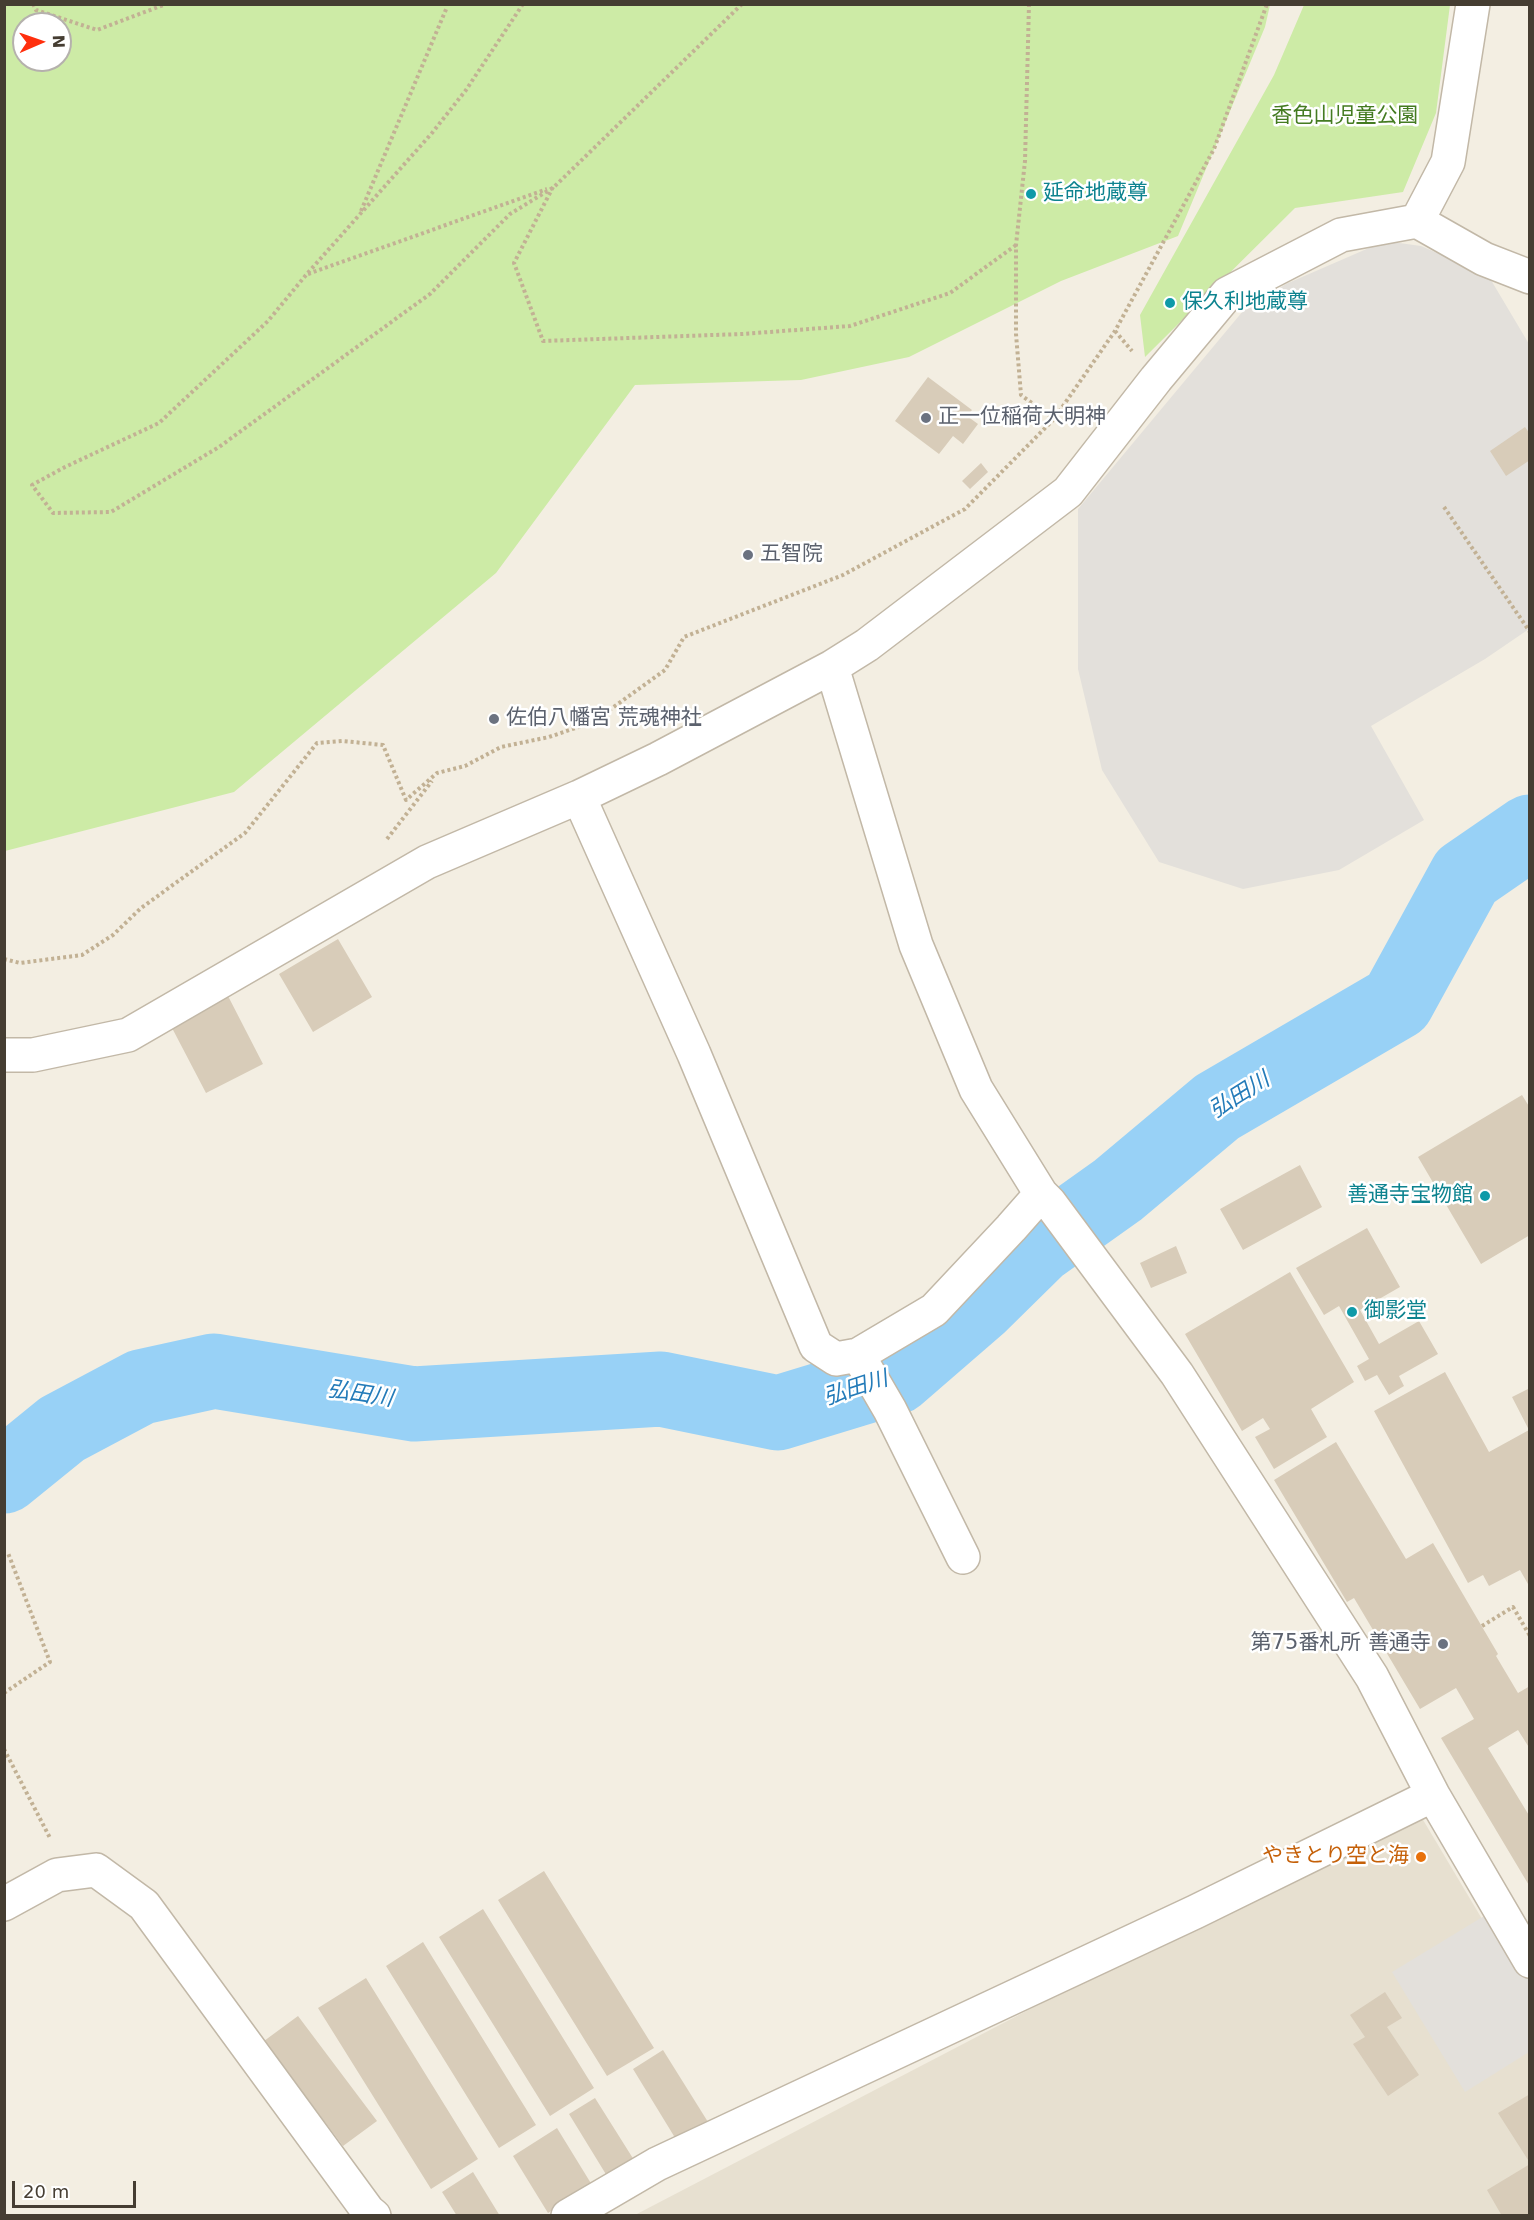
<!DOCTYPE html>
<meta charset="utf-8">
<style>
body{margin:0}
#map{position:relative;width:1534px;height:2220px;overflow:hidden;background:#f3eee2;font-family:"DejaVu Sans",sans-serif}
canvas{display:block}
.frame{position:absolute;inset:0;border:6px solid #453d32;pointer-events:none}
.north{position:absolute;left:12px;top:12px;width:60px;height:60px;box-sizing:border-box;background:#fff;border:2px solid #b5b1ad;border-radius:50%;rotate:88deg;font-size:16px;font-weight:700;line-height:24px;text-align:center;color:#453d32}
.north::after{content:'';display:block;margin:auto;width:21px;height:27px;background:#ff2f0d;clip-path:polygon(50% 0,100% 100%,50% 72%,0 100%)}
.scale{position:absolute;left:12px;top:2181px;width:124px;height:27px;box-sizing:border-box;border:3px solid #453d32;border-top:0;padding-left:8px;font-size:18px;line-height:21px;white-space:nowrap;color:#453d32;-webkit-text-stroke:4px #fff;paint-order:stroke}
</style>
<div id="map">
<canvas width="1534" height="2220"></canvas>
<div class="frame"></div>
<div class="north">N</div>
<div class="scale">20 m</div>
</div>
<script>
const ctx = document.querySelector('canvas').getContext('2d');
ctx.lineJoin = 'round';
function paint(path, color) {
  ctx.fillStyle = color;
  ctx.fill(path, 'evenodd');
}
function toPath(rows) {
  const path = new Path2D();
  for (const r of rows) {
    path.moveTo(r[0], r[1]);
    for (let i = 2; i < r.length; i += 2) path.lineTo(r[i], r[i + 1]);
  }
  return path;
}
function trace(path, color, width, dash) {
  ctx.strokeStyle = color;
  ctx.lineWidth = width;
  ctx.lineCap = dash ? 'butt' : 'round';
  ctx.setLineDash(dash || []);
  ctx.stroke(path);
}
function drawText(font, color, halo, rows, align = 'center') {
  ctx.font = font + ' "DejaVu Sans","Noto Sans JP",sans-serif';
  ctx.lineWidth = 5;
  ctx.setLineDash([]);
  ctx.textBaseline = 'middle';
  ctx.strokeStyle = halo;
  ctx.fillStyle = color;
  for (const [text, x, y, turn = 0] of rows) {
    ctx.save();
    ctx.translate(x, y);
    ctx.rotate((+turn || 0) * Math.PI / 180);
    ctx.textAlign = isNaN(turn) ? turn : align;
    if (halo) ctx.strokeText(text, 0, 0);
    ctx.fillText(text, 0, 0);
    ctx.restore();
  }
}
paint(toPath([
 [1416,1808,1529,1998,1529,2215,633,2216]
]), '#e7e0d0');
paint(toPath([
 [5,4,1270,4,1270,5,1265,27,1178,236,1061,281,909,357,801,380,635,385,496,573,234,792,5,851],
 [24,24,60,24,60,60,24,60],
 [1304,5,1450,5,1436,113,1403,192,1295,208,1145,357,1140,315,1274,75]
]), '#cdeba6');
paint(toPath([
 [1385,241,1421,246,1488,275,1529,344,1529,629,1485,659,1371,726,1424,820,1339,870,1243,889,1159,862,1102,770,1078,669,1078,509,1243,311,1286,284],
 [1489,1913,1529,1980,1529,2052,1465,2092,1392,1972]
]), '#e3e0db');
trace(toPath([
 [4,1476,62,1429,141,1387,214,1371,414,1404,661,1389,778,1413,896,1377,978,1306,1038,1247,1118,1190,1217,1107,1397,1002,1466,876,1530,832]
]), '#98d1f6', 75);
paint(toPath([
 [928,377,972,410,967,416,978,424,963,444,953,436,939,454,895,421],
 [1525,427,1530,434,1530,460,1506,476,1490,451],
 [981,463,988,472,970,489,962,481],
 [338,939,372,997,313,1032,279,974],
 [228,996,263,1064,206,1093,171,1026],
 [1522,1095,1530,1108,1530,1235,1481,1264,1418,1157],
 [1300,1165,1322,1207,1243,1250,1220,1209],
 [1367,1228,1400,1287,1360,1310,1379,1344,1419,1321,1438,1354,1399,1376,1404,1386,1389,1395,1377,1375,1365,1381,1357,1366,1369,1359,1339,1306,1324,1315,1296,1268],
 [1176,1246,1187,1273,1151,1288,1140,1263],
 [1290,1272,1354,1382,1311,1409,1327,1437,1274,1469,1255,1437,1270,1429,1263,1418,1242,1431,1185,1334],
 [1445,1372,1489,1452,1529,1430,1512,1397,1530,1388,1530,1583,1528,1584,1520,1570,1489,1586,1483,1575,1468,1583,1374,1411],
 [1336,1442,1406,1559,1433,1543,1498,1654,1496,1656,1518,1693,1530,1686,1530,1749,1518,1730,1488,1748,1530,1817,1530,1887,1441,1738,1474,1719,1456,1688,1420,1709,1354,1598,1347,1602,1274,1480],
 [544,1871,654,2048,607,2076,498,1900],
 [483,1909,594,2088,550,2116,439,1937],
 [423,1942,536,2125,499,2148,386,1966],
 [366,1978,478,2159,431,2189,318,2008],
 [1385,1992,1402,2018,1387,2027,1419,2075,1388,2096,1353,2044,1365,2037,1350,2015],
 [298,2016,377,2121,343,2146,264,2041],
 [663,2050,708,2122,677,2141,633,2069],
 [1530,2094,1530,2163,1498,2113],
 [595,2098,634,2160,607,2176,569,2114],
 [557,2128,592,2185,548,2213,513,2156],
 [1530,2164,1530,2216,1502,2216,1487,2190],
 [473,2172,500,2216,457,2216,442,2192]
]), '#d8ccb9');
const minor = toPath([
 [1417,221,1448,162,1473,4],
 [832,667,916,945,976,1089,1041,1194,1050,1203,1177,1374,1372,1677,1433,1795,1530,1961],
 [579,797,694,1054,816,1346,836,1359,858,1355,934,1310,1011,1228,1041,1194],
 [4,1055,33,1055,128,1035,427,862,579,797,658,759,832,667,867,645,1068,492,1156,379,1227,294,1341,235,1417,221,1484,259,1530,277],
 [858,1355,890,1410,963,1557],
 [4,1904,57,1875,96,1870,144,1905,368,2211,374,2216],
 [568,2216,657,2164,1195,1912,1433,1795]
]);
trace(minor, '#c2b8a7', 36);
trace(toPath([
 [33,4,36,10,97,30,166,4],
 [523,4,466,90,432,133,306,275,268,321,159,423,65,467,32,485,53,513,111,512,219,447,430,294,510,214,554,187,742,4],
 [1029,4,1025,161,1016,245,1016,334,1021,395,1054,419],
 [553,187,514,263,543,341,742,334,850,326,950,293,1016,245],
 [361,211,447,7],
 [308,274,547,189],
 [1115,331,1132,351],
 [1444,507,1530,632],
 [387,839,432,781],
 [4,959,20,963,82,955,113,935,141,908,245,833,317,743,343,741,383,745,406,800,437,773,465,766,501,747,549,737,593,722,665,670,684,637,843,575,965,509,1054,419,1115,331,1214,149,1267,4],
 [1482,1626,1513,1607,1530,1636],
 [4,1693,50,1662,8,1553],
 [4,1749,50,1838]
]), '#c2b194', 4, [3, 3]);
trace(minor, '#fff', 33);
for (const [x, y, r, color] of [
 [1031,194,6,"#0f9aa8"],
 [1170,303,6,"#0f9aa8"],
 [926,418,6,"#6b7280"],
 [748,555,6,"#6b7280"],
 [494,719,6,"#6b7280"],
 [1485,1196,6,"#0f9aa8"],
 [1352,1312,6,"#0f9aa8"],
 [1443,1644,6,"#6b7280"],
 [1421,1857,6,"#e8710a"]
]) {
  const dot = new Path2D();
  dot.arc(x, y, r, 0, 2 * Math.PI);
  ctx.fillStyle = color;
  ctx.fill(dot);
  trace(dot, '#fff', 2);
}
drawText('21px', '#447b21', '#fff', [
 ["香色山児童公園",1345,117]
]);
drawText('21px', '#0d838f', '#fff', [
 ["延命地蔵尊",1043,194],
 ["保久利地蔵尊",1182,303],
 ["善通寺宝物館",1473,1196,"right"],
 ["御影堂",1364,1312]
], 'left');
drawText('21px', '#5b616d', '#fff', [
 ["正一位稲荷大明神",938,418],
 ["五智院",760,555],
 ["佐伯八幡宮 荒魂神社",506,719],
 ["第75番札所 善通寺",1431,1644,"right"]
], 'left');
drawText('21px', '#c56008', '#fff', [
 ["やきとり空と海",1409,1857]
], 'right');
drawText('italic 22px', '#237bb9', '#fff', [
 ["弘田川",1240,1096,-32],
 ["弘田川",856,1389,-18],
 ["弘田川",360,1395,9]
]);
</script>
